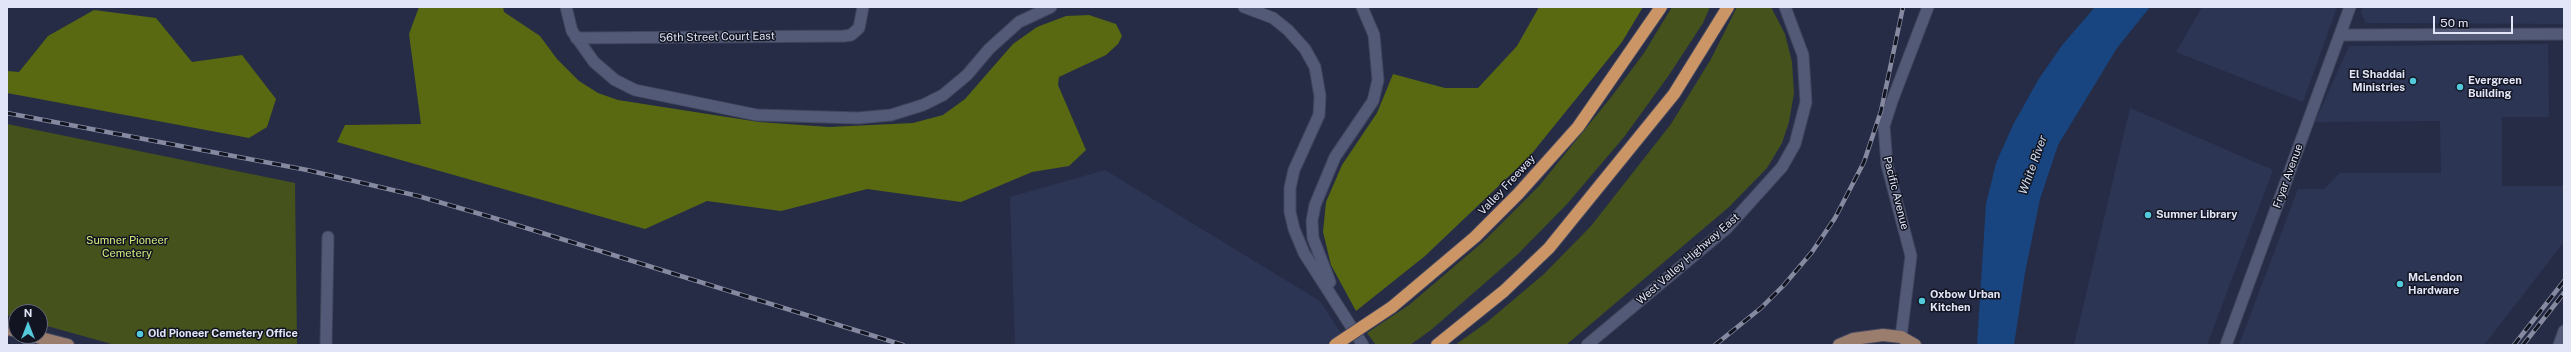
<!DOCTYPE html>
<style>
body{margin:0}
#map{position:relative;width:2571px;height:352px;overflow:hidden;background:#262c46;font-family:"Public Sans",sans-serif}
canvas{display:block}
.frame{position:absolute;inset:0;border:8px solid #e1e5f7;pointer-events:none}
.north{position:absolute;left:8px;top:304px;width:40px;height:40px;box-sizing:border-box;background:#121521;border:1px solid #656877;border-radius:50%;rotate:0deg;font-size:11px;font-weight:700;line-height:16px;text-align:center;color:#e1e5f7}
.north::after{content:'';display:block;margin:auto;width:14px;height:18px;background:#53cadc;clip-path:polygon(50% 0,100% 100%,50% 72%,0 100%)}
.scale{position:absolute;left:2433px;top:16px;width:80px;height:18px;box-sizing:border-box;border:2px solid #e1e5f7;border-top:0;padding-left:5px;font-size:12px;line-height:14px;white-space:nowrap;color:#e1e5f7;-webkit-text-stroke:3px #121521;paint-order:stroke}
</style>
<div id="map">
<canvas width="2571" height="352"></canvas>
<div class="frame"></div>
<div class="north">N</div>
<div class="scale">50 m</div>
</div>
<script>
const ctx = document.querySelector('canvas').getContext('2d');
ctx.lineJoin = 'round';
function paint(path, color) {
  ctx.fillStyle = color;
  ctx.fill(path, 'evenodd');
}
function toPath(rows) {
  const path = new Path2D();
  for (const r of rows) {
    path.moveTo(r[0], r[1]);
    for (let i = 2; i < r.length; i += 2) path.lineTo(r[i], r[i + 1]);
  }
  return path;
}
function trace(path, color, width, dash) {
  ctx.strokeStyle = color;
  ctx.lineWidth = width;
  ctx.lineCap = dash ? 'butt' : 'round';
  ctx.setLineDash(dash || []);
  ctx.stroke(path);
}
function drawText(font, color, halo, rows, align = 'center') {
  ctx.font = font + ' "Public Sans",sans-serif';
  ctx.lineWidth = 3;
  ctx.setLineDash([]);
  ctx.textBaseline = 'middle';
  ctx.strokeStyle = halo;
  ctx.fillStyle = color;
  for (const [text, x, y, turn = 0] of rows) {
    ctx.save();
    ctx.translate(x, y);
    ctx.rotate((+turn || 0) * Math.PI / 180);
    ctx.textAlign = isNaN(turn) ? turn : align;
    if (halo) ctx.strokeText(text, 0, 0);
    ctx.fillText(text, 0, 0);
    ctx.restore();
  }
}
paint(toPath([
 [2202,7,2337,7,2303,102,2176,52],
 [2363,7,2564,7,2564,24,2366,23,2361,13],
 [2548,44,2549,117,2502,117,2502,186,2564,186,2564,242,2484,345,2239,345,2298,189,2324,189,2340,173,2441,173,2440,121,2315,122,2349,46],
 [2130,108,2273,170,2207,345,2074,345],
 [1105,170,1320,301,1349,345,1015,345,1010,197]
]), '#2d3554');
paint(toPath([
 [1672,7,1710,7,1703,23,1669,75,1624,137,1567,204,1518,254,1431,330,1410,345,1376,345,1367,333,1409,305,1484,241,1539,186,1612,96,1644,53],
 [1737,7,1771,7,1785,34,1792,62,1794,93,1789,122,1782,143,1767,168,1729,207,1566,345,1455,345,1486,323,1544,274,1591,226,1671,124,1711,59],
 [7,124,295,183,297,345,115,345,40,324,40,312,16,312,16,318,7,315]
]), '#46521b');
paint(toPath([
 [419,7,503,7,504,12,540,36,557,59,579,81,598,93,618,100,759,122,829,127,913,123,943,115,965,99,1013,44,1037,27,1066,16,1089,15,1116,24,1122,36,1118,44,1106,55,1059,77,1058,85,1086,150,1069,166,1032,172,961,202,867,189,781,211,707,201,645,229,337,142,345,125,421,124,409,34],
 [1539,7,1643,7,1622,42,1529,157,1425,256,1356,311,1331,265,1323,232,1326,202,1342,165,1377,113,1393,74,1445,88,1478,88,1517,46],
 [94,10,156,18,192,62,242,55,276,99,267,127,249,138,7,93,7,71,19,72,48,36]
]), '#596911');
paint(toPath([
 [2095,7,2150,7,2117,48,2058,145,2040,199,2025,273,2014,345,1977,345,1986,204,1996,163,2013,125,2038,80,2063,44]
]), '#18457f');
const minor = toPath([
 [566,7,572,31,594,62,615,80,635,90,757,115,858,118,891,115,923,105,943,95,967,75,989,49,1019,22,1051,7],
 [1244,7,1273,18,1288,30,1305,49,1315,67,1320,96,1319,115,1294,170,1290,188,1290,212,1294,229,1304,253,1363,345],
 [2341,35,2564,34],
 [576,38,844,36,851,35,859,28,863,7],
 [1330,282,1313,238,1312,221,1315,205,1335,157,1373,101,1378,80,1374,35,1362,7],
 [29,336,29,345],
 [1901,337,1911,256,1887,165,1884,126,1892,101,1928,7],
 [326,345,328,237],
 [1587,345,1727,228,1782,167,1795,144,1806,102,1803,55,1785,7],
 [2226,345,2350,7],
 [2559,345,2564,331]
]);
const major = toPath([
 [7,329,16,331],
 [33,336,68,345],
 [1839,345,1853,339,1883,335,1901,337,1915,345]
]);
const highway = toPath([
 [1392,307,1475,237,1518,194,1578,127,1661,7],
 [1437,345,1504,291,1549,248,1674,94,1728,7]
]);
trace(minor, '#41465c', 13);
trace(major, '#41465c', 14);
trace(highway, '#41465c', 14);
trace(minor, '#525a77', 11);
trace(major, '#9b7d6d', 12);
trace(highway, '#cc9566', 12);
const rail = toPath([
 [7,113,307,170,418,196,494,218,903,345],
 [1715,345,1761,308,1784,285,1812,252,1835,218,1864,162,1881,111,1903,7],
 [2514,345,2564,281],
 [2523,345,2564,293]
]);
trace(rail, '#858aa0', 4.5);
trace(rail, '#121521', 3, [9]);
const highwayBridge = toPath([
 [1335,345,1392,307]
]);
trace(highwayBridge, '#41465c', 14, []);
trace(highwayBridge, '#cc9566', 12);
for (const [x, y, r, color] of [
 [2413,81,4,"#53cadc"],
 [2460,87,4,"#53cadc"],
 [2148,215,4,"#53cadc"],
 [2400,284,4,"#53cadc"],
 [1922,301,4,"#53cadc"],
 [140,334,4,"#53cadc"]
]) {
  const dot = new Path2D();
  dot.arc(x, y, r, 0, 2 * Math.PI);
  ctx.fillStyle = color;
  ctx.fill(dot);
  trace(dot, '#121521', 1.5);
}
drawText('11px', '#e1e5f7', '#121521', [
 ["56th Street Court East",717,37,-1],
 ["Fryar Avenue",2288,176,-70],
 ["Valley Freeway",1507,185,-47],
 ["Pacific Avenue",1896,193,76],
 ["West Valley Highway East",1688,259,-41]
]);
drawText('bold 11px', '#e1e5f7', '#121521', [
 ["El Shaddai",2405,75,"right"],
 ["Ministries",2405,88,"right"],
 ["Evergreen",2468,81],
 ["Building",2468,94],
 ["Sumner Library",2156,215],
 ["McLendon",2408,278],
 ["Hardware",2408,291],
 ["Oxbow Urban",1930,295],
 ["Kitchen",1930,308],
 ["Old Pioneer Cemetery Office",148,334]
], 'left');
drawText('11px', '#d1eb7c', '#121521', [
 ["Sumner Pioneer",127,241],
 ["Cemetery",127,254]
]);
drawText('italic 12px', '#d2dff0', '#121521', [
 ["White River",2033,165,-70]
]);
</script>
